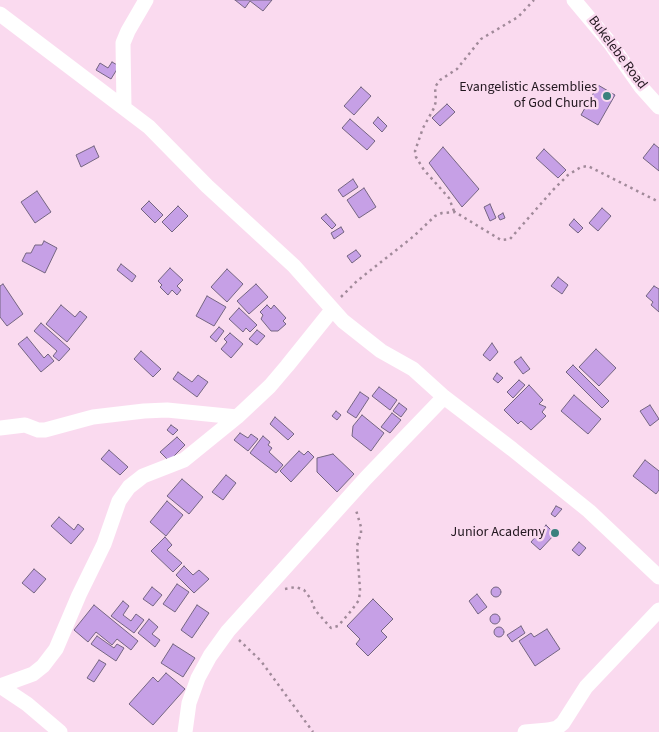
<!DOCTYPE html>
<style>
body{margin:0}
canvas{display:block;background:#fadaef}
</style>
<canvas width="659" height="732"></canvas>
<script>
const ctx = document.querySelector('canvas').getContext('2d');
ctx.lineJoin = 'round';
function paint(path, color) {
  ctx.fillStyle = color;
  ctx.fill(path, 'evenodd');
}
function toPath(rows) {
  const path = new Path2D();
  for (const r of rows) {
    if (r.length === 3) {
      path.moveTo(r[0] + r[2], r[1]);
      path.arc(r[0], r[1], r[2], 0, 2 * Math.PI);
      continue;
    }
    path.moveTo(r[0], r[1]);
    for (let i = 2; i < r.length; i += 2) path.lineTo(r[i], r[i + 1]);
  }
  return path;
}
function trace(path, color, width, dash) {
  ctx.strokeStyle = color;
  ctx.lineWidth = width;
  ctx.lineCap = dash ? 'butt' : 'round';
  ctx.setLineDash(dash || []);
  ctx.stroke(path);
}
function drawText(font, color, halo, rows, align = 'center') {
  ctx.font = font + ' "Source Sans 3",sans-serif';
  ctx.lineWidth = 5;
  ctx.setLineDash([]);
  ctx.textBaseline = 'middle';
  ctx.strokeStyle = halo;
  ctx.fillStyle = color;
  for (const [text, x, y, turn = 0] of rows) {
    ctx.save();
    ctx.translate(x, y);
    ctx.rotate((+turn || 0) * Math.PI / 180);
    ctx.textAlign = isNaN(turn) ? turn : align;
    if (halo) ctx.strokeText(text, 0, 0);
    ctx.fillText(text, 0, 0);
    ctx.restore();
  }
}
const building = toPath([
 [235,0,272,0,263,11,250,1,245,8,235,0],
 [112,62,119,66,111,79,96,70,100,63,108,68,112,62],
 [598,85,615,95,598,125,581,115,598,85],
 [361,87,371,96,354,115,344,106,361,87],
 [447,104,455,112,440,126,432,118,447,104],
 [378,117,387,126,382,132,373,123,378,117],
 [350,119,375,141,367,150,342,128,350,119],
 [654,144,659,148,659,171,643,158,654,144],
 [94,146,99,157,81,167,76,155,94,146],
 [443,147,479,189,462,207,429,163,443,147],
 [544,149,566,170,558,178,536,158,544,149],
 [353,179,358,187,343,197,338,190,353,179],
 [364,188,376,207,359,218,347,200,364,188],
 [37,191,51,212,35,223,21,202,37,191],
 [149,201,163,215,155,223,141,209,149,201],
 [490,204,496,218,490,221,484,207,490,204],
 [178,206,188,216,172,232,162,222,178,206],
 [602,208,611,216,598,231,589,223,602,208],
 [503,213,505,218,500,220,498,216,503,213],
 [326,214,336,225,332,229,321,218,326,214],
 [574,219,583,228,578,233,569,225,574,219],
 [341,227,344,232,334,239,331,233,341,227],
 [44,241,57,248,45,273,22,261,26,253,31,253,35,245,42,245,44,241],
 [356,250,361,256,352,263,347,256,356,250],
 [121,264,136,276,132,282,117,270,121,264],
 [170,268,183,280,177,286,181,290,177,295,172,290,168,295,160,287,162,285,158,281,170,268],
 [227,269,243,284,227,302,211,287,227,269],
 [558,277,568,285,562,294,551,286,558,277],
 [3,284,23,314,7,326,0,317,0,286,3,284],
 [256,284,268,297,249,314,237,301,256,284],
 [654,286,659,289,659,312,651,305,653,302,646,296,654,286],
 [207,296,226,307,214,326,196,316,207,296],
 [61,305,75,317,80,311,87,317,67,342,46,324,61,305],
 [267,305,271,309,274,305,286,318,283,321,286,324,278,331,271,331,261,319,263,315,260,312,267,305],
 [239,308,257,325,250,332,246,328,243,332,229,319,239,308],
 [41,323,70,349,59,361,53,356,57,351,34,331,41,323],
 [219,327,224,331,216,342,210,337,219,327],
 [257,330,265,336,257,345,249,339,257,330],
 [230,333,243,344,231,358,221,349,227,342,224,339,230,333],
 [27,337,44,358,48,354,54,361,41,372,18,344,27,337],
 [492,343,498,352,490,361,483,355,492,343],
 [596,349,616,368,599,386,579,367,596,349],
 [141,351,161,369,153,377,134,359,141,351],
 [521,357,530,369,523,374,514,362,521,357],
 [573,365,609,401,602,408,566,372,573,365],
 [178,372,192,382,198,375,208,382,197,397,173,379,178,372],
 [497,373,503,378,498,383,493,379,497,373],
 [519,380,525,385,513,398,507,392,519,380],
 [529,385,543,400,539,404,546,407,542,412,546,416,531,430,521,421,518,424,504,410,529,385],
 [379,387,397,400,390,410,372,396,379,387],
 [360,392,369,398,356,418,347,412,360,392],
 [574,395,601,419,588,434,561,411,574,395],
 [399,403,407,409,401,417,393,411,399,403],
 [650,405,659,419,650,426,640,411,650,405],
 [336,411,341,415,337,420,332,416,336,411],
 [392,413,401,420,390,433,381,427,392,413],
 [362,415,384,433,371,451,352,436,353,426,362,415],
 [275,417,294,434,288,440,270,424,275,417],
 [171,425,178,430,173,435,167,430,171,425],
 [240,433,248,438,251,434,258,439,248,451,234,440,240,433],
 [263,436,270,442,268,445,272,448,269,452,283,465,276,473,250,453,263,436],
 [177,437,185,445,169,461,160,452,177,437],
 [109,450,128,467,120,475,101,459,109,450],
 [299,451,304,455,308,451,314,457,291,482,280,471,299,451],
 [333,454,354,474,337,492,317,472,317,458,333,454],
 [645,460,659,471,659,490,656,494,633,476,645,460],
 [226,475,236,483,223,500,212,492,226,475],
 [182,479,203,497,189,514,167,496,182,479],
 [167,501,183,515,166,536,150,522,167,501],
 [556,506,562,509,555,517,551,514,556,506],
 [59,517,74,530,78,524,84,529,71,544,51,526,59,517],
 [546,525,555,534,540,550,531,542,546,525],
 [165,537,172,545,167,550,182,563,173,572,151,551,165,537],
 [579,542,586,548,579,556,572,550,579,542],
 [184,566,193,575,199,570,209,579,194,593,176,575,184,566],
 [34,569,46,579,34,593,22,583,34,569],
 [177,584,189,592,175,612,163,604,177,584],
 [152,587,162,595,153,606,143,599,152,587],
 [496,592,5],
 [477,594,487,607,478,614,469,601,477,594],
 [373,599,393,619,381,631,387,637,368,656,356,644,360,639,347,626,373,599],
 [123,601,129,606,123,615,131,621,136,614,144,620,134,633,111,616,123,601],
 [94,605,138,641,131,650,117,639,112,645,96,632,88,642,74,630,94,605],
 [197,605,209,613,192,638,181,630,197,605],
 [495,619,5],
 [149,619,158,627,152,634,160,640,155,647,138,633,149,619],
 [521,626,525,633,512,642,507,635,521,626],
 [499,632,5],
 [547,629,560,649,535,666,519,641,531,633,534,637,547,629],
 [97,636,114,648,117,644,124,648,116,661,91,644,97,636],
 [173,644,195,658,183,677,161,663,173,644],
 [99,660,106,664,94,682,87,678,99,660],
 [166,673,185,689,153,725,129,704,153,677,158,682,166,673]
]);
paint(building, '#c6a0e6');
trace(building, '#746581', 1);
trace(toPath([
 [454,211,449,198,424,170,416,157,415,151,423,128,434,108,436,101,435,87,440,80,457,69,481,39,518,17,534,0],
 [341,297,357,281,414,236,435,216,442,213,455,212,501,240,510,239,553,190,568,175,581,167,588,166,659,202],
 [285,589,296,587,304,590,311,599,315,610,331,628,338,626,351,611,359,600,360,590,357,546,361,533,361,527,356,510],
 [239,640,261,661,313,732]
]), '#a18a9a', 2.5, [2.5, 4]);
trace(toPath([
 [574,0,610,43,641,87,659,107],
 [0,14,149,127,207,186,294,266,343,321,381,351,413,369,444,397,512,449,589,511,659,577],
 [124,108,123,43,128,31,146,0],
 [0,428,25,425,38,430,45,430,93,417,144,411,167,410,237,417],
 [0,686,33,674,43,666,56,649,79,595,104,544,119,501,129,487,143,476,184,460,237,417,270,386,287,366,332,310],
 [0,686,27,704,60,732],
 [185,732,189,703,198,678,210,656,228,631,366,478,444,397],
 [525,732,548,730,557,728,563,723,586,687,659,610]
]), '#fff', 15);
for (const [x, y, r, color] of [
 [607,96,5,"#3a817d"],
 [555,533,5,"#3a817d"]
]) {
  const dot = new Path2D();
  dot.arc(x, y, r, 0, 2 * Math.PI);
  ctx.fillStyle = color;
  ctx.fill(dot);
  trace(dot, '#fadaef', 2);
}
drawText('14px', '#22171f', '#fadaef', [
 ["Bukelebe Road",617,53,53]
]);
drawText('14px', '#22171f', '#fadaef', [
 ["Evangelistic Assemblies",597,88],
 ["of God Church",597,104],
 ["Junior Academy",545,533]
], 'right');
</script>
